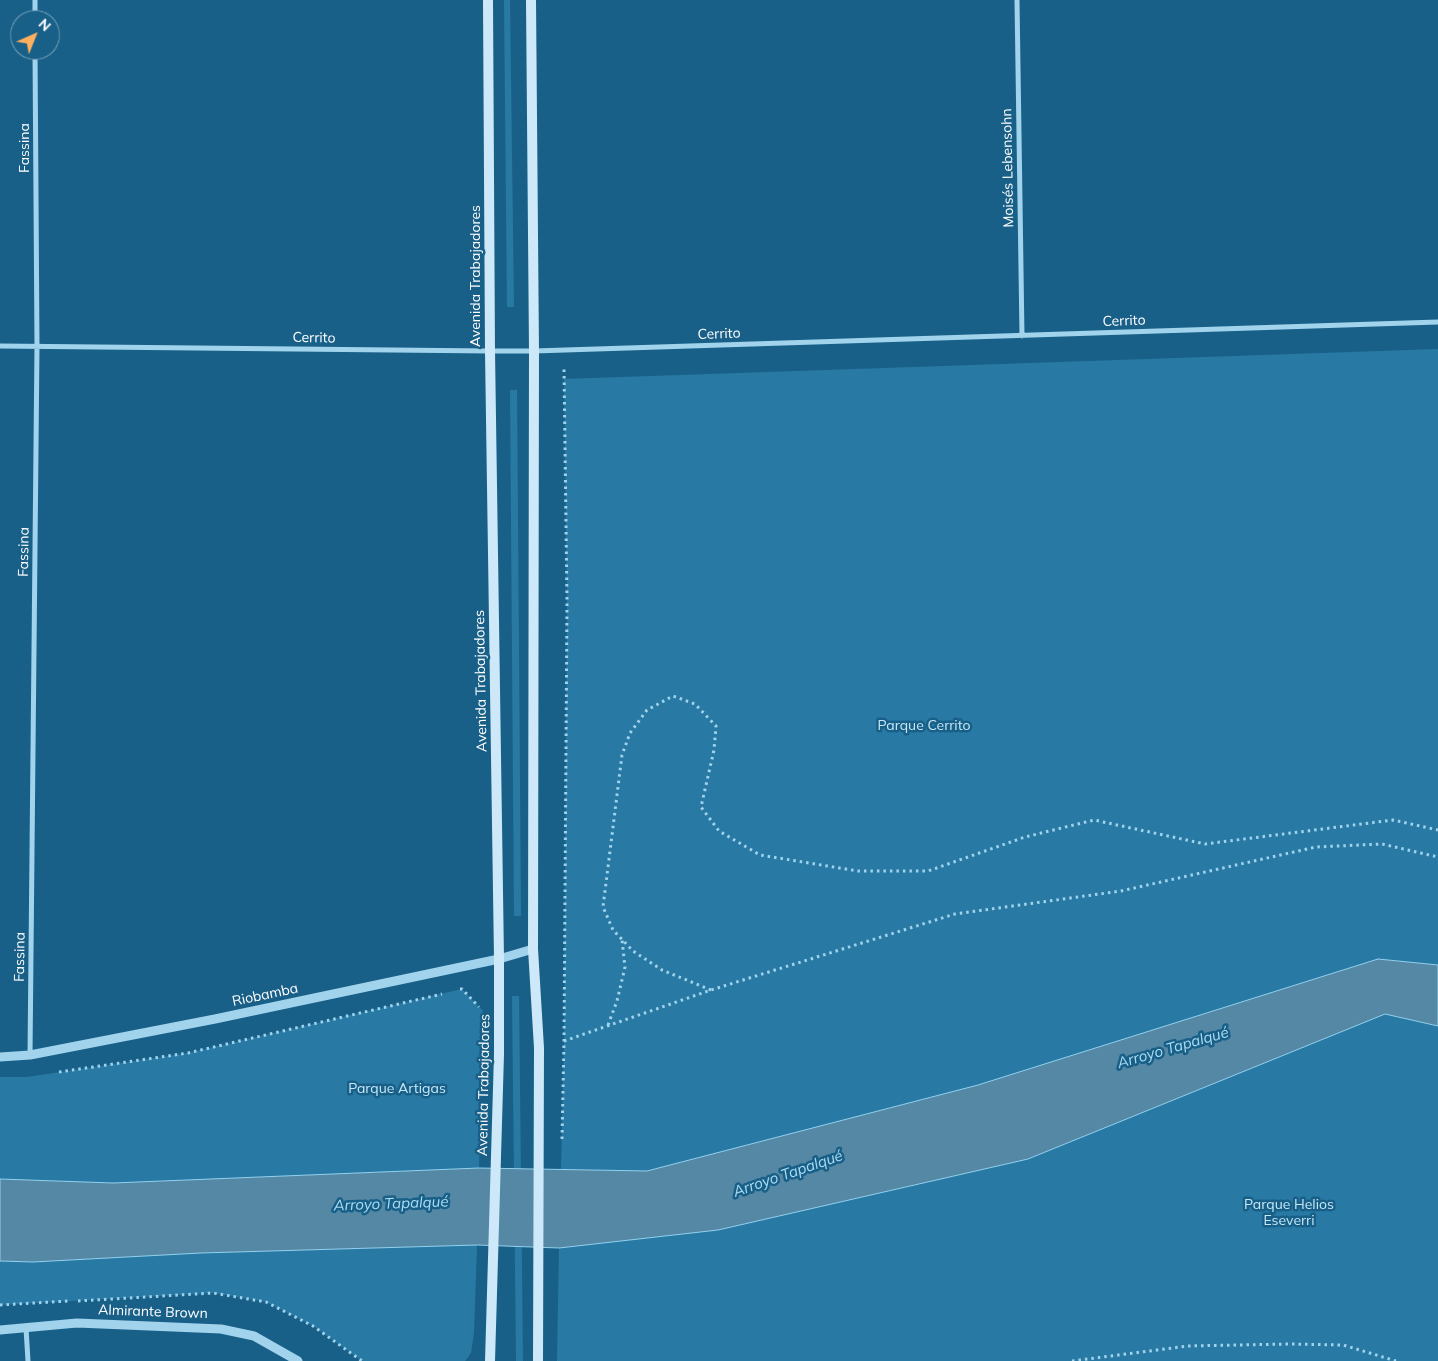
<!DOCTYPE html>
<meta charset="utf-8">
<style>
body{margin:0}
#map{position:relative;width:1438px;height:1361px;overflow:hidden;background:#196088;font-family:Mulish,sans-serif}
canvas{display:block}
.north{position:absolute;left:10px;top:10px;width:50px;height:50px;box-sizing:border-box;background:#196088;border:1px solid #75a0b8;border-radius:50%;rotate:44deg;font-size:14px;font-weight:700;line-height:20px;text-align:center;color:#fff}
.north::after{content:'';display:block;margin:auto;width:18px;height:22px;background:#ffaf5d;clip-path:polygon(50% 0,100% 100%,50% 72%,0 100%)}
</style>
<div id="map">
<canvas width="1438" height="1361"></canvas>
<div class="north">N</div>
</div>
<script>
const ctx = document.querySelector('canvas').getContext('2d');
ctx.lineJoin = 'round';
function paint(path, color) {
  ctx.fillStyle = color;
  ctx.fill(path, 'evenodd');
}
function toPath(rows) {
  const path = new Path2D();
  for (const r of rows) {
    path.moveTo(r[0], r[1]);
    for (let i = 2; i < r.length; i += 2) path.lineTo(r[i], r[i + 1]);
  }
  return path;
}
function trace(path, color, width, dash) {
  ctx.strokeStyle = color;
  ctx.lineWidth = width;
  ctx.lineCap = dash ? 'butt' : 'round';
  ctx.setLineDash(dash || []);
  ctx.stroke(path);
}
function drawText(font, color, halo, rows, align = 'center') {
  ctx.font = font + ' Mulish,sans-serif';
  ctx.lineWidth = 5;
  ctx.setLineDash([]);
  ctx.textBaseline = 'middle';
  ctx.strokeStyle = halo;
  ctx.fillStyle = color;
  for (const [text, x, y, turn = 0] of rows) {
    ctx.save();
    ctx.translate(x, y);
    ctx.rotate((+turn || 0) * Math.PI / 180);
    ctx.textAlign = isNaN(turn) ? turn : align;
    if (halo) ctx.strokeText(text, 0, 0);
    ctx.fillText(text, 0, 0);
    ctx.restore();
  }
}
paint(toPath([
 [504,0,510,0,514,307,507,307],
 [1438,349,1438,965,1378,959,978,1085,647,1171,561,1169,564,1041,567,602,564,379],
 [510,390,517,390,521,916,514,916],
 [462,989,483,1011,479,1168,113,1183,0,1179,0,1077,27,1077,188,1053],
 [512,996,519,996,523,1361,516,1361],
 [1385,1014,1438,1026,1438,1361,557,1361,559,1248,718,1230,1028,1159],
 [477,1245,474,1333,471,1353,465,1361,362,1361,313,1326,266,1302,213,1293,0,1305,0,1261,33,1262,201,1253]
]), '#287aa5');
const water = toPath([
 [1378,959,1438,965,1438,1026,1385,1014,1028,1159,718,1230,559,1248,477,1245,201,1253,33,1262,0,1261,0,1179,113,1183,479,1168,647,1171,978,1085,1378,959]
]);
paint(water, '#5588a5');
trace(water, '#93d1ef', 1);
trace(toPath([
 [460,989,462,989,479,1007],
 [711,990,662,970,633,951,613,930,603,907,622,755,630,733,647,710,673,696,695,704,716,726,714,750,701,807,719,831,760,855,858,871,928,871,1025,837,1094,820,1205,844,1393,820,1438,830],
 [608,1025,617,1001,625,967,622,940],
 [564,1041,711,990,955,914,1121,891,1316,847,1382,844,1438,857],
 [59,1072,188,1053,442,994],
 [562,1139,564,1041,567,602,564,368],
 [78,1301,213,1293,266,1302,313,1326,362,1361],
 [0,1305,69,1301],
 [1072,1361,1188,1346,1290,1344,1343,1345,1396,1361]
]), '#a1d3ed', 3, [2.5, 4]);
trace(toPath([
 [35,0,35,20],
 [1017,0,1022,336],
 [0,346,490,351,534,351,1438,322],
 [30,1055,37,346,35,50],
 [26,1328,28,1361]
]), '#a1d3ed', 5);
trace(toPath([
 [0,1057,30,1055,215,1019,499,959,533,949],
 [0,1330,77,1323,221,1329,254,1336,298,1361]
]), '#a1d3ed', 9);
trace(toPath([
 [488,0,490,351,499,959,499,1054,490,1361],
 [531,0,534,351,533,949,539,1048,538,1361]
]), '#cde9f9', 10);
drawText('14px', '#fff', '#196088', [
 ["Fassina",25,148,-90],
 ["Moisés Lebensohn",1008,168,-91],
 ["Avenida Trabajadores",476,276,-90],
 ["Cerrito",1124,321,-2],
 ["Cerrito",719,334,-2],
 ["Cerrito",314,338,1],
 ["Fassina",24,552,-89],
 ["Avenida Trabajadores",481,681,-91],
 ["Fassina",20,957,-89],
 ["Riobamba",265,995,-12],
 ["Avenida Trabajadores",484,1085,-89],
 ["Almirante Brown",153,1312,2]
]);
drawText('14px', '#c6e8f9', '#196088', [
 ["Parque Cerrito",924,726],
 ["Parque Artigas",397,1089],
 ["Parque Helios",1289,1205],
 ["Eseverri",1289,1221]
]);
drawText('italic 15px', '#acdcf4', '#196088', [
 ["Arroyo Tapalqué",1173,1048,-16],
 ["Arroyo Tapalqué",788,1174,-19],
 ["Arroyo Tapalqué",391,1204,-2]
]);
</script>
